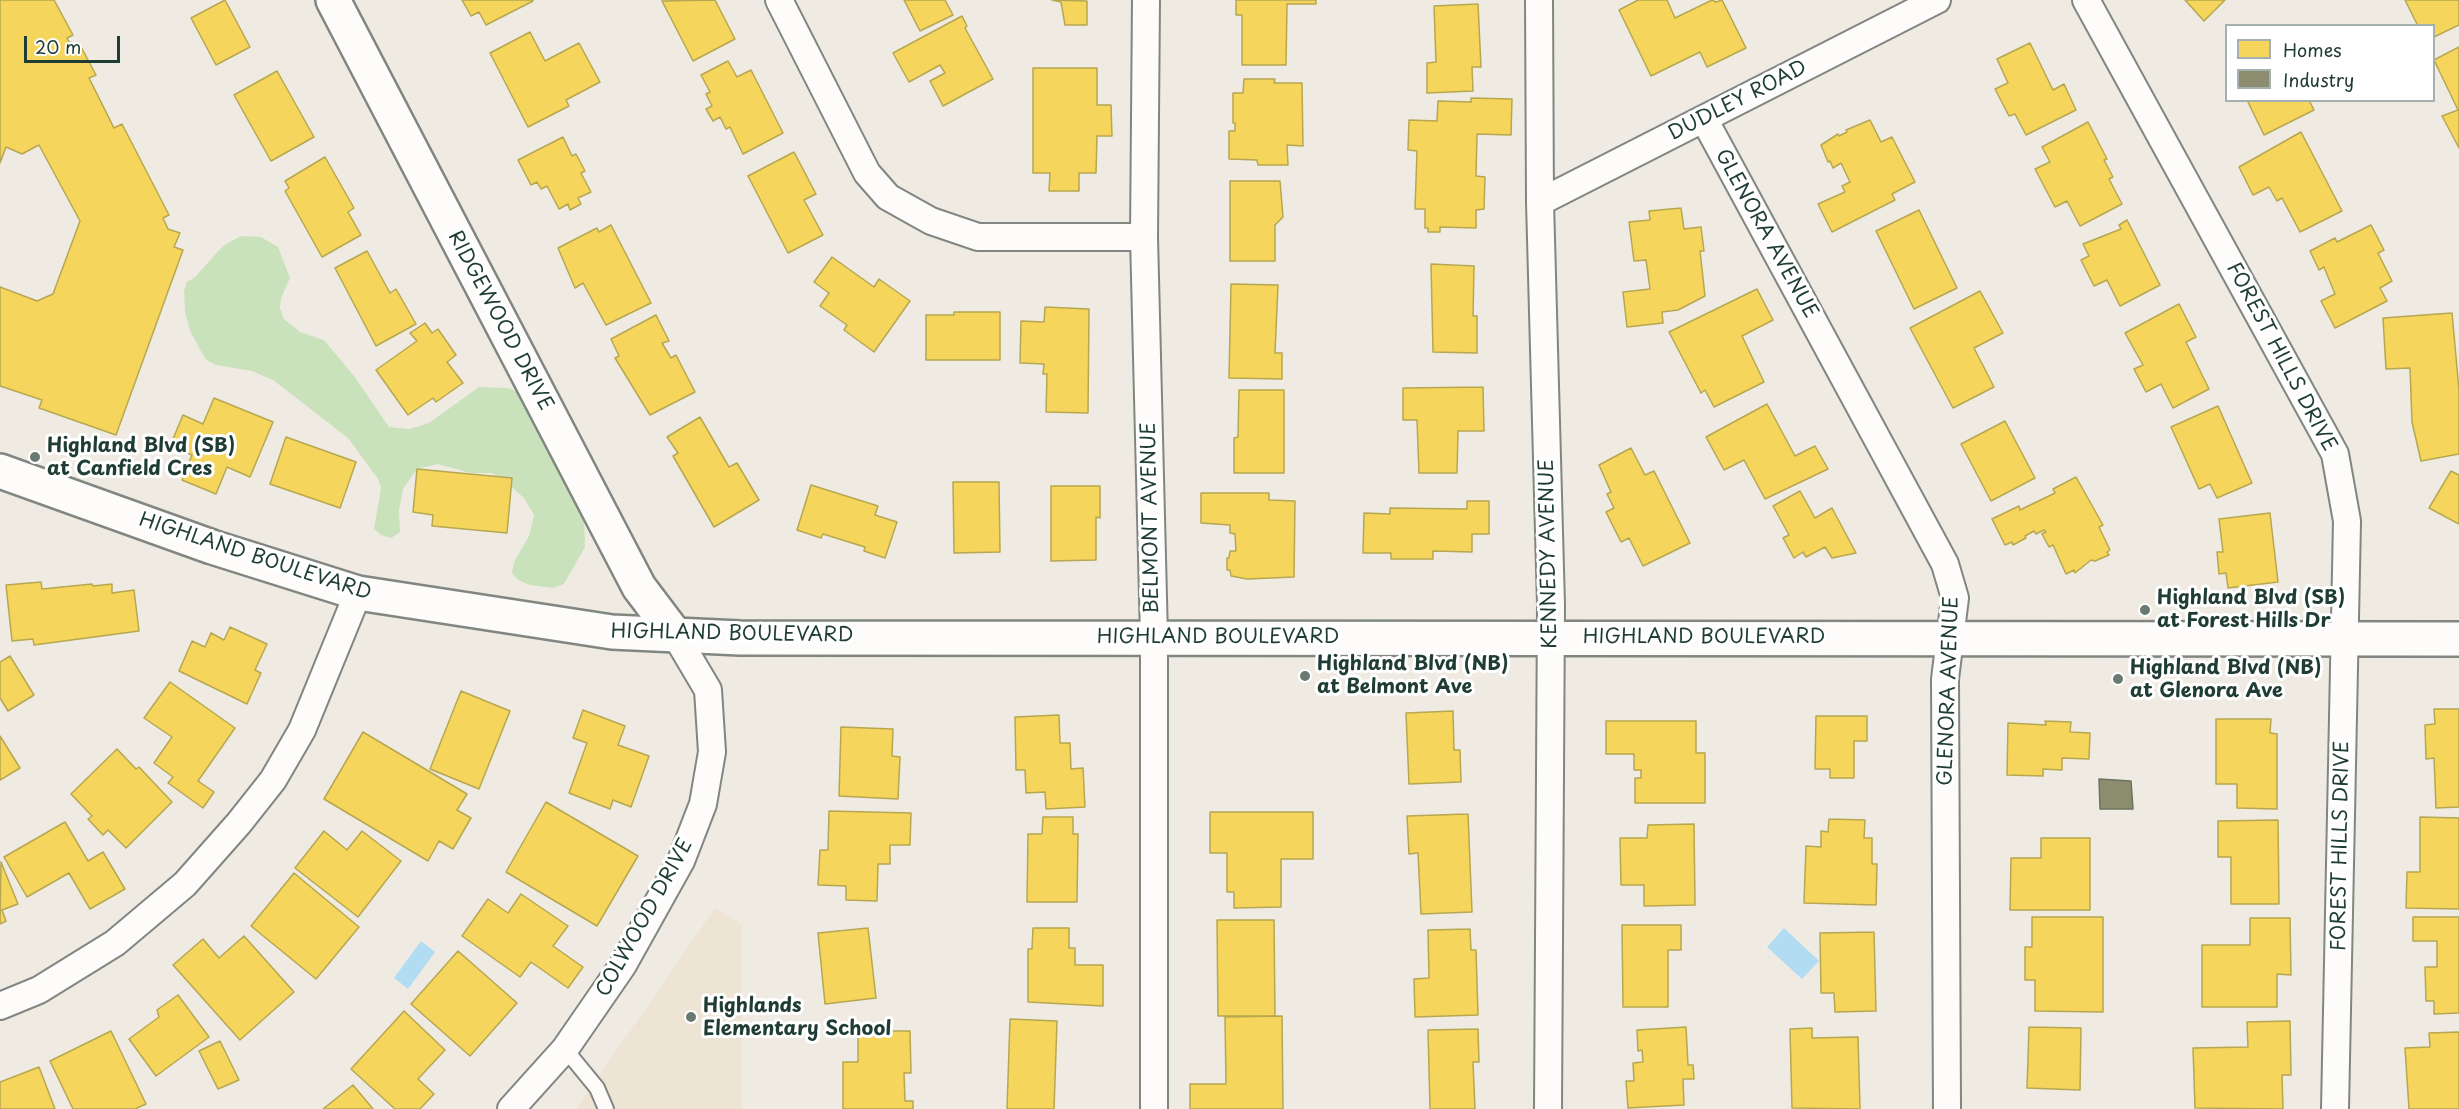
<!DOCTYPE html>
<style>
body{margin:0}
#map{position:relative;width:2459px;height:1109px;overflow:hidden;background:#efebe3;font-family:"Playpen Sans",sans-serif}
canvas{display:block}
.legend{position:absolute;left:2225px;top:24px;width:210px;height:78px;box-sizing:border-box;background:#fff;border:2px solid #a5b1ae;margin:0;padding:8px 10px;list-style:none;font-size:18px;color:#1f3d34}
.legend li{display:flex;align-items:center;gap:12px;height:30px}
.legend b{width:30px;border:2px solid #a5b1ae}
.scale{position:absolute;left:24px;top:36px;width:96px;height:27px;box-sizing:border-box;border:3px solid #1f3d34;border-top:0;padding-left:8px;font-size:18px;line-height:21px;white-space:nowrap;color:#1f3d34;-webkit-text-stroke:4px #fff;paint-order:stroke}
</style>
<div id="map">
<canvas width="2459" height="1109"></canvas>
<ul class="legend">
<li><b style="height:16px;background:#f6d55c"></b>Homes</li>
<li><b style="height:16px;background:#8c8c6e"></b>Industry</li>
</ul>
<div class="scale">20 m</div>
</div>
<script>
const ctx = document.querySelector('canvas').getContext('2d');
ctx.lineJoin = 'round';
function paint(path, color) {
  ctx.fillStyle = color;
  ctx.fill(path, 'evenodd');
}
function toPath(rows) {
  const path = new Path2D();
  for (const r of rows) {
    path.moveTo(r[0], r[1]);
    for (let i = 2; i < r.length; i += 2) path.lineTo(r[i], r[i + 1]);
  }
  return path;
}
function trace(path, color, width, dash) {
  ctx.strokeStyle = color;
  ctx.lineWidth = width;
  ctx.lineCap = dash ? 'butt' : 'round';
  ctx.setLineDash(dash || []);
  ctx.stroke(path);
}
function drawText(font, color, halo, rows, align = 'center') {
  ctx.font = font + ' "Playpen Sans",sans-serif';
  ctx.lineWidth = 6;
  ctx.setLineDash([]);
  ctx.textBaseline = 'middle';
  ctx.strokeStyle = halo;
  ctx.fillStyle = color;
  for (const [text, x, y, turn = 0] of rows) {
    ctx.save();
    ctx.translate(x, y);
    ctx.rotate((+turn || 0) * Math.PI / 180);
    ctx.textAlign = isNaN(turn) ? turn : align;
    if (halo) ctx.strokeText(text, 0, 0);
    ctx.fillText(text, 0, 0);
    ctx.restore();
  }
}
paint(toPath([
 [715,908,742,925,742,1109,576,1109]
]), '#ede4d4');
paint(toPath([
 [241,236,261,237,278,247,290,278,281,298,280,308,284,319,300,332,324,340,354,376,389,427,409,429,429,423,479,387,507,388,517,391,524,397,584,515,585,547,564,584,553,588,530,585,518,580,512,573,514,562,529,536,534,515,524,498,500,477,491,473,470,473,438,464,417,469,403,489,399,511,400,532,391,538,381,535,374,529,381,488,378,479,348,438,273,380,252,371,216,365,206,360,191,333,185,312,184,291,187,282,195,277,223,246]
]), '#cae2bb');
paint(toPath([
 [1784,928,1819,961,1802,979,1767,947],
 [421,941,435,952,408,989,394,978]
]), '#b2dcf2');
const homes = toPath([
 [0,0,54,0,73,35,67,38,72,47,79,43,96,75,89,78,114,128,122,124,169,215,163,218,168,229,180,233,174,247,183,250,116,435,39,408,42,400,0,386,0,287,37,301,53,294,80,221,39,145,22,154,6,147,0,163,0,0],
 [225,0,250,47,216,65,191,18,225,0],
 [462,0,532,0,533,1,486,25,479,12,471,16,462,0],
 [715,0,735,39,693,61,662,1,715,0],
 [904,0,945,0,953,15,920,31,904,0],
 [1052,0,1087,1,1087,25,1065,25,1061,2,1052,0],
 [1236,0,1316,0,1316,4,1287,4,1286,65,1242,65,1242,15,1236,15,1236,0],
 [1638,0,1667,0,1675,18,1712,0,1716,2,1722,0,1746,48,1707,67,1700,52,1651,76,1619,10,1638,0],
 [2185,0,2225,0,2204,21,2185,0],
 [2405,0,2459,0,2459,25,2434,37,2434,26,2418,26,2405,0],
 [1478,4,1481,67,1472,67,1473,91,1427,93,1427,63,1436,62,1434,6,1478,4],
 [962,16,967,26,965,28,993,79,943,106,930,81,945,73,940,65,909,82,893,53,962,16],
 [530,32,545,61,579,43,600,82,566,100,569,106,528,127,490,53,530,32],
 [2030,43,2053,90,2064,84,2076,110,2026,135,2015,114,2009,116,1995,89,2008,83,1997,59,2030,43],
 [2459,47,2459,148,2442,116,2458,110,2434,60,2459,47],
 [728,61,737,77,751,70,783,133,743,154,730,127,726,129,720,117,713,121,706,109,712,106,706,94,710,92,701,75,728,61],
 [1033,68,1097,68,1097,105,1111,105,1112,136,1097,136,1096,173,1079,173,1079,191,1049,191,1050,173,1033,173,1033,68],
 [277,71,314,137,271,161,234,95,277,71],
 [1244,79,1275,79,1274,83,1302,83,1303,146,1287,145,1288,165,1258,165,1257,160,1229,159,1229,131,1235,131,1235,123,1233,123,1233,93,1243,93,1244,79],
 [1471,98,1512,99,1511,135,1477,134,1476,176,1485,177,1484,209,1476,210,1476,228,1440,227,1440,232,1428,232,1428,228,1425,228,1425,209,1415,209,1417,151,1408,150,1409,120,1437,121,1438,101,1471,102,1471,98],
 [2247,100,2309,100,2314,110,2264,135,2247,100],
 [1870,120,1881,142,1892,137,1915,182,1892,194,1895,200,1832,232,1818,204,1845,192,1842,186,1850,182,1841,163,1833,168,1830,161,1828,162,1821,145,1838,134,1839,136,1847,132,1846,130,1870,120],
 [2088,122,2107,159,2104,160,2113,177,2109,179,2122,204,2080,226,2067,201,2055,207,2035,169,2050,162,2042,147,2088,122],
 [2301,132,2342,211,2300,232,2282,198,2277,201,2269,187,2253,195,2239,167,2301,132],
 [563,137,572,156,576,154,585,171,581,173,591,192,578,198,581,204,570,210,568,204,559,209,547,186,541,189,537,182,531,185,518,160,563,137],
 [794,152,816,194,804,200,823,235,788,253,748,176,794,152],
 [325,157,354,208,348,212,361,235,322,257,285,191,289,188,285,181,325,157],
 [1230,181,1280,181,1283,217,1275,225,1275,261,1230,261,1230,181],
 [1681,208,1684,229,1701,227,1704,251,1700,251,1705,296,1678,310,1662,312,1663,323,1627,327,1623,292,1650,289,1646,260,1634,261,1629,222,1650,220,1649,211,1681,208],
 [1919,210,1957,288,1914,309,1876,231,1919,210],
 [2127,220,2160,285,2120,306,2107,280,2094,286,2081,260,2089,256,2083,244,2121,229,2119,225,2127,220],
 [611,225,651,303,606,325,583,283,575,288,558,248,597,228,599,232,611,225],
 [2371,225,2384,250,2378,253,2392,281,2380,288,2387,301,2335,328,2321,301,2335,294,2324,267,2319,270,2310,251,2335,238,2337,242,2371,225],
 [367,251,390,293,396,289,416,324,376,346,335,268,367,251],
 [832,257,874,287,879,279,910,301,874,352,844,330,847,325,820,306,829,293,814,282,832,257],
 [1431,264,1474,266,1473,316,1477,316,1477,353,1433,352,1431,264],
 [1231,284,1278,285,1275,353,1282,353,1282,379,1229,378,1231,284],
 [1757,289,1773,320,1742,336,1764,382,1714,407,1705,390,1701,393,1669,332,1757,289],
 [1980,291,2003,333,1974,348,1994,387,1953,408,1910,328,1980,291],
 [2179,304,2196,337,2186,342,2209,389,2173,408,2161,384,2146,392,2134,369,2143,365,2125,333,2179,304],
 [1045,307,1089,309,1088,413,1046,412,1047,374,1043,374,1044,364,1020,363,1021,321,1044,322,1045,307],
 [954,312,1000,312,1000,360,926,360,926,315,954,315,954,312],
 [2452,313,2459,390,2459,454,2421,461,2412,422,2410,368,2386,369,2383,318,2452,313],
 [656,315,669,341,662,343,671,358,676,355,695,392,650,415,615,358,619,356,611,339,656,315],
 [425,323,432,333,438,329,456,355,447,362,463,383,436,402,433,398,408,415,376,370,417,341,410,333,425,323],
 [1483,387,1484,431,1458,431,1457,473,1419,473,1417,420,1403,420,1403,388,1483,387],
 [1239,390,1284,390,1284,473,1234,473,1234,438,1238,437,1239,390],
 [214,398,273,422,250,477,227,467,216,494,182,480,192,455,170,446,183,415,203,424,214,398],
 [1767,404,1795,456,1815,446,1828,469,1765,499,1744,460,1724,470,1706,437,1767,404],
 [2218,406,2252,483,2217,498,2210,484,2199,489,2171,427,2218,406],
 [700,417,729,467,737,463,759,500,714,527,673,456,678,453,667,437,700,417],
 [2005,421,2035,478,1991,501,1961,444,2005,421],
 [286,437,356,462,340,508,270,484,286,437],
 [1631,448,1645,475,1654,471,1690,543,1643,566,1629,538,1621,542,1606,512,1614,508,1607,494,1611,492,1599,465,1631,448],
 [417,469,512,478,507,533,432,526,433,515,413,512,417,469],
 [2451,471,2459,475,2459,524,2429,508,2451,471],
 [2076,477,2103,525,2099,527,2110,550,2107,552,2109,555,2095,561,2091,560,2075,573,2074,570,2066,574,2053,545,2049,547,2042,534,2046,532,2044,530,2036,534,2034,531,2025,536,2026,538,2013,545,2012,542,2005,545,1992,519,2019,506,2020,510,2055,493,2053,489,2076,477],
 [953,482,999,482,1000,552,954,553,953,482],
 [811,485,878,506,875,515,897,522,885,558,864,551,865,547,823,534,821,538,797,530,811,485],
 [1051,486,1100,486,1100,518,1096,517,1096,560,1051,561,1051,486],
 [1800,491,1815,518,1832,508,1856,553,1832,558,1825,547,1806,557,1803,552,1794,558,1783,538,1789,535,1773,506,1800,491],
 [1201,493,1269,493,1269,500,1295,501,1294,577,1247,579,1231,576,1230,570,1227,570,1227,558,1229,558,1230,551,1236,551,1235,534,1230,533,1230,525,1201,523,1201,493],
 [1467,501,1489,501,1489,534,1472,534,1472,552,1433,551,1433,559,1391,559,1391,553,1363,553,1364,513,1390,514,1390,508,1467,509,1467,501],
 [2270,513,2278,582,2228,588,2226,573,2219,574,2217,552,2223,552,2219,519,2270,513],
 [41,582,42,589,92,584,93,586,112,584,112,593,134,590,139,631,34,645,33,639,12,641,6,585,41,582],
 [230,627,267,644,255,670,261,673,247,704,179,671,192,641,205,647,211,633,224,640,230,627],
 [10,656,34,695,8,711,0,698,0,662,10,656],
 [170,682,235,728,198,781,214,792,203,808,168,783,173,777,154,763,172,737,144,718,170,682],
 [461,691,510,711,479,789,430,769,461,691],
 [2434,709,2459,709,2459,807,2436,808,2434,758,2426,759,2425,725,2435,724,2434,709],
 [583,710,625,726,618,745,649,756,631,807,613,800,610,809,569,793,587,743,573,738,583,710],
 [1453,711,1454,750,1460,750,1461,782,1409,784,1406,713,1453,711],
 [1059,715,1060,743,1070,743,1071,769,1083,768,1085,807,1046,809,1045,792,1026,793,1025,770,1016,770,1015,717,1059,715],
 [1816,716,1867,716,1867,741,1854,741,1854,778,1830,778,1830,769,1815,769,1816,716],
 [2216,719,2271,719,2270,733,2277,734,2277,809,2237,808,2237,784,2216,784,2216,719],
 [1606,721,1696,721,1696,753,1705,753,1705,803,1635,803,1635,778,1641,778,1641,770,1634,770,1634,754,1606,754,1606,721],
 [2045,721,2071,722,2070,732,2090,733,2089,759,2062,758,2062,770,2043,769,2043,776,2007,775,2008,723,2046,725,2045,721],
 [841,727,893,729,892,756,900,757,898,799,839,796,841,727],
 [363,732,467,794,457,810,471,818,453,849,439,841,428,861,324,799,363,732],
 [0,736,20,768,0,780,0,736],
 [117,749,136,769,139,767,172,802,126,848,108,830,103,835,88,819,92,816,71,794,117,749],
 [546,802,638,856,597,926,506,872,546,802],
 [829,811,911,813,910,845,890,845,890,864,878,864,877,901,846,900,846,886,818,885,820,850,828,850,829,811],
 [1210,812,1313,812,1313,859,1281,859,1281,907,1234,908,1234,892,1227,892,1227,853,1210,853,1210,812],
 [1468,814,1472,912,1421,914,1418,853,1409,854,1407,816,1468,814],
 [1043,817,1073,817,1073,834,1078,834,1077,902,1027,902,1028,834,1042,834,1043,817],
 [2420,817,2459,818,2459,909,2406,908,2407,872,2420,872,2420,817],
 [1829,819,1865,820,1864,838,1872,838,1872,864,1877,864,1876,905,1804,903,1806,846,1821,847,1821,831,1828,832,1829,819],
 [2278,820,2279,904,2231,904,2231,857,2218,857,2218,821,2278,820],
 [65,822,88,861,103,852,125,889,90,909,69,873,27,897,4,857,65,822],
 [1694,824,1695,905,1644,906,1644,885,1621,885,1620,838,1647,838,1648,825,1694,824],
 [324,831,347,850,362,831,401,861,358,917,295,868,324,831],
 [2041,838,2090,838,2090,910,2010,910,2011,858,2041,858,2041,838],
 [1,862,18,904,2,910,6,921,0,924,1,862],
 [294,873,359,927,316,979,251,926,294,873],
 [521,894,568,926,553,946,583,967,568,988,531,962,520,977,462,936,488,899,508,913,521,894],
 [2032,917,2103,917,2103,1012,2035,1011,2035,980,2025,980,2025,947,2032,947,2032,917],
 [2413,917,2459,917,2459,1013,2434,1014,2434,1001,2426,1001,2425,967,2437,967,2437,941,2413,941,2413,917],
 [2250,918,2290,918,2291,975,2277,974,2277,1007,2202,1007,2202,945,2250,945,2250,918],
 [1217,920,1274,920,1275,1016,1218,1016,1217,920],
 [1622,925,1681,925,1681,950,1668,950,1668,1007,1623,1007,1622,925],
 [868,928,876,998,825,1004,818,933,868,928],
 [1033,928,1069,928,1069,948,1075,948,1075,965,1103,965,1103,1006,1028,1002,1028,949,1032,949,1033,928],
 [1470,929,1471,950,1476,950,1478,1015,1415,1017,1414,979,1429,978,1428,930,1470,929],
 [1874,932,1876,1011,1835,1012,1834,993,1821,993,1820,933,1874,932],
 [244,936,294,992,240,1040,173,965,203,939,219,958,244,936],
 [458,951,517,1003,470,1056,411,1004,458,951],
 [178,995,209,1037,156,1076,129,1039,159,1017,157,1010,178,995],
 [404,1011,445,1050,418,1079,434,1094,420,1109,395,1109,351,1069,404,1011],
 [1282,1016,1283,1109,1190,1109,1190,1084,1226,1084,1225,1017,1282,1016],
 [1010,1019,1057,1021,1054,1109,1007,1109,1010,1019],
 [2290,1021,2291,1075,2282,1075,2283,1109,2195,1108,2193,1048,2248,1047,2247,1022,2290,1021],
 [1686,1027,1688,1065,1693,1065,1694,1079,1683,1079,1684,1105,1628,1108,1626,1081,1634,1081,1633,1063,1643,1062,1642,1050,1638,1051,1637,1030,1686,1027],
 [2029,1027,2081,1028,2080,1090,2027,1088,2029,1027],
 [1812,1028,1812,1038,1858,1037,1860,1109,1792,1108,1790,1029,1812,1028],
 [1478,1029,1479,1062,1473,1062,1475,1109,1430,1109,1428,1030,1478,1029],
 [111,1031,146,1104,135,1109,73,1109,50,1061,111,1031],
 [858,1031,910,1031,911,1073,904,1073,905,1101,913,1101,913,1109,843,1109,843,1062,858,1062,858,1031],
 [2459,1032,2459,1109,2409,1109,2405,1048,2430,1047,2429,1033,2459,1032],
 [220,1041,239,1080,218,1089,199,1051,220,1041],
 [39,1067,55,1109,0,1109,0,1082,39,1067],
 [353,1085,373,1109,323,1109,353,1085]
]);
paint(homes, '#f6d55c');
trace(homes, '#b6a750', 1.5);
const industry = toPath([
 [2099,779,2131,781,2133,809,2100,809,2099,779]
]);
paint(industry, '#8c8c6e');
trace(industry, '#6b745d', 1.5);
const service = toPath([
 [565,1049,597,1088,606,1109]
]);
const minor = toPath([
 [779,0,867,173,888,197,931,221,978,237,1144,237],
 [1146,0,1144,237,1154,637,1154,1109],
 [1539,0,1540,202,1551,605,1548,1109],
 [2086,0,2335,454,2347,521,2335,1109],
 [1704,119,1945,564,1955,598,1945,679,1947,1109],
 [1540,202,1937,0],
 [0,1006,39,990,115,943,185,884,239,823,273,780,302,730,358,593],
 [511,1109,565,1049,623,965,681,861,703,804,712,752,708,690,676,636]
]);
const tertiary = toPath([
 [333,0,639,587,676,636],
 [0,471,212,547,358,593,612,632,740,638,2459,639]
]);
trace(service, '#828681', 18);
trace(minor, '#828681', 30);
trace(tertiary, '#828681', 38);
trace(service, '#fdfcfb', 14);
trace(minor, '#fdfcfb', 26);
trace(tertiary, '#fdfcfb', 33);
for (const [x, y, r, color] of [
 [35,457,6,"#687a71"],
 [2145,610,6,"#687a71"],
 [1305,676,6,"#687a71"],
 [2118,679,6,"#687a71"],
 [691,1017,6,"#687a71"]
]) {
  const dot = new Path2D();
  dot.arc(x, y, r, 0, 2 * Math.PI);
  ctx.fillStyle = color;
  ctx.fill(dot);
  trace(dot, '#fff', 2);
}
drawText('20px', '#1f3d34', '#fff', [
 ["DUDLEY ROAD",1738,101,-27],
 ["GLENORA AVENUE",1766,234,61],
 ["RIDGEWOOD DRIVE",500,321,62],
 ["FOREST HILLS DRIVE",2281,357,62],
 ["BELMONT AVENUE",1151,518,-91],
 ["KENNEDY AVENUE",1549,554,-91],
 ["HIGHLAND BOULEVARD",255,557,18],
 ["HIGHLAND BOULEVARD",732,634,1],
 ["HIGHLAND BOULEVARD",1218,637],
 ["HIGHLAND BOULEVARD",1704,637],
 ["GLENORA AVENUE",1949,691,-88],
 ["FOREST HILLS DRIVE",2341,846,-89],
 ["COLWOOD DRIVE",645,918,-61]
]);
drawText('bold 20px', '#1f3d34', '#fff', [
 ["Highland Blvd (SB)",47,446],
 ["at Canfield Cres",47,469],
 ["Highland Blvd (SB)",2157,598],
 ["at Forest Hills Dr",2157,621],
 ["Highland Blvd (NB)",1317,664],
 ["at Belmont Ave",1317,687],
 ["Highland Blvd (NB)",2130,668],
 ["at Glenora Ave",2130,691],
 ["Highlands",703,1006],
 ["Elementary School",703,1029]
], 'left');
</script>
